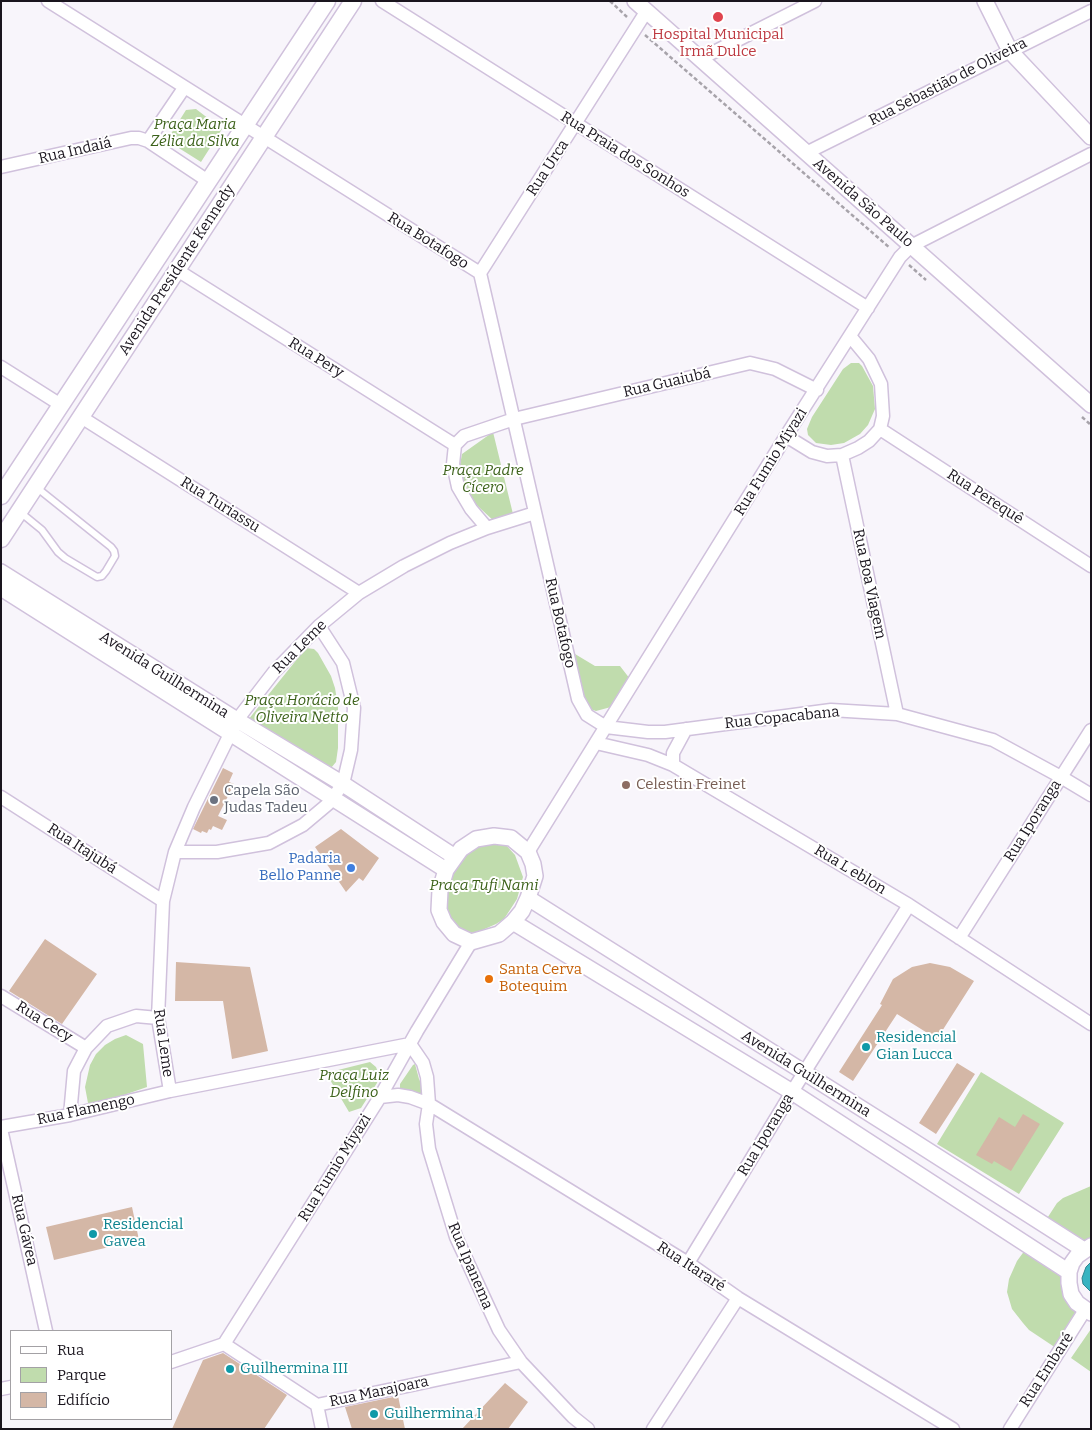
<!DOCTYPE html>
<meta charset="utf-8">
<style>
body{margin:0}
#map{position:relative;width:1092px;height:1430px;overflow:hidden;background:#f8f5fb;font-family:Bitter,serif}
canvas{display:block}
.frame{position:absolute;inset:0;border:2px solid #1a151e;pointer-events:none}
.legend{position:absolute;left:10px;top:1330px;width:162px;height:90px;box-sizing:border-box;background:#fff;border:1px solid #a3a1a5;margin:0;padding:6px 9px;list-style:none;font-size:15px;color:#1a151e}
.legend li{display:flex;align-items:center;gap:10px;height:25px}
.legend b{width:25px;border:1px solid #a3a1a5}
</style>
<div id="map">
<canvas width="1092" height="1430"></canvas>
<div class="frame"></div>
<ul class="legend">
<li><b style="height:6px;background:#fff"></b>Rua</li>
<li><b style="height:14px;background:#c0dcad"></b>Parque</li>
<li><b style="height:14px;background:#d4b7a6"></b>Edifício</li>
</ul>
</div>
<script>
const ctx = document.querySelector('canvas').getContext('2d');
ctx.lineJoin = 'round';
function paint(path, color) {
  ctx.fillStyle = color;
  ctx.fill(path, 'evenodd');
}
function toPath(rows) {
  const path = new Path2D();
  for (const r of rows) {
    path.moveTo(r[0], r[1]);
    for (let i = 2; i < r.length; i += 2) path.lineTo(r[i], r[i + 1]);
  }
  return path;
}
function trace(path, color, width, dash) {
  ctx.strokeStyle = color;
  ctx.lineWidth = width;
  ctx.lineCap = dash ? 'butt' : 'round';
  ctx.setLineDash(dash || []);
  ctx.stroke(path);
}
function drawText(font, color, halo, rows, align = 'center') {
  ctx.font = font + ' Bitter,serif';
  ctx.lineWidth = 4;
  ctx.setLineDash([]);
  ctx.textBaseline = 'middle';
  ctx.strokeStyle = halo;
  ctx.fillStyle = color;
  for (const [text, x, y, turn = 0] of rows) {
    ctx.save();
    ctx.translate(x, y);
    ctx.rotate((+turn || 0) * Math.PI / 180);
    ctx.textAlign = isNaN(turn) ? turn : align;
    if (halo) ctx.strokeText(text, 0, 0);
    ctx.fillText(text, 0, 0);
    ctx.restore();
  }
}
paint(toPath([
 [196,109,222,129,201,162,174,145,169,137,186,110],
 [851,363,859,363,862,366,873,386,875,409,868,425,860,434,844,443,831,445,816,443,808,435,807,429,812,417,843,369],
 [493,432,513,514,495,522,469,498,463,488,460,465,462,454],
 [306,648,314,649,318,653,331,676,335,688,338,706,338,748,336,762,331,768,248,720],
 [575,654,595,666,620,666,630,679,611,707,596,711,590,709,584,701],
 [480,842,505,844,515,855,523,877,517,899,504,919,496,924,478,932,464,933,449,927,443,894,457,862],
 [126,1035,143,1044,147,1087,95,1105,88,1103,85,1087,90,1065,96,1054,105,1045,115,1039],
 [370,1062,376,1067,379,1075,377,1083,361,1108,349,1112,326,1073],
 [415,1064,419,1079,426,1093,422,1097,400,1088,400,1084,413,1065],
 [981,1072,1064,1123,1019,1194,937,1144],
 [1091,1186,1091,1245,1044,1223,1057,1203,1063,1198],
 [1028,1246,1066,1271,1077,1309,1056,1348,1029,1330,1023,1323,1012,1309,1007,1292,1009,1279,1017,1261],
 [1091,1329,1091,1372,1071,1358]
]), '#c0dcad');
const water = toPath([
 [1091,1262,1091,1292,1083,1284,1082,1278,1086,1267,1091,1262]
]);
paint(water, '#37b3c1');
trace(water, '#2e8490', 1);
paint(toPath([
 [223,768,233,773,229,782,234,784,218,816,227,820,222,830,213,826,211,830,209,829,207,833,202,831,201,833,193,829],
 [341,829,379,858,363,881,359,878,346,892,315,847],
 [45,939,97,974,62,1024,9,991],
 [176,962,250,967,268,1051,232,1059,223,1001,175,1001],
 [930,963,950,967,974,981,937,1039,897,1014,853,1081,839,1072,882,1005,880,1004,893,979,912,967],
 [957,1063,975,1074,936,1134,919,1123],
 [1023,1114,1040,1124,1011,1171,994,1161,992,1164,976,1155,999,1117,1015,1127],
 [132,1207,139,1240,54,1260,46,1227],
 [223,1353,287,1395,264,1429,172,1429,203,1360],
 [505,1383,528,1402,508,1429,462,1429],
 [398,1396,405,1429,352,1429,345,1407]
]), '#d4b7a6');
const service = toPath([
 [20,512,42,530,58,552,65,558,97,577,102,576,106,571,115,556,114,551,111,547,36,487]
]);
const minor = toPath([
 [48,1,480,273,578,699,587,715,606,727,648,732,665,732,831,710,897,714,993,740,1061,777,1091,795],
 [382,1,868,308],
 [700,59,815,1],
 [148,141,184,88],
 [806,153,1091,11],
 [1,167,131,138,139,138,148,141,208,181],
 [177,270,455,445],
 [480,273,646,12],
 [1,367,61,405],
 [81,417,359,593],
 [880,429,1091,566],
 [786,436,812,452,827,456,842,455,858,448,869,441,880,429,883,416,881,384,869,359,850,336],
 [842,455,897,714],
 [487,528,471,509,458,487,453,464,455,445,464,436,514,419,750,363,775,369,817,390],
 [596,743,648,755,673,765,909,905,1091,1024],
 [673,765,673,753,686,729],
 [1,797,163,901],
 [175,852,217,852,269,843,303,825,328,804,343,784,351,750,354,708,343,663,319,626],
 [528,852,786,436,900,257,911,246,1091,154],
 [959,938,1091,730],
 [1,996,86,1048],
 [170,1091,158,1018,163,901,175,852,194,807,237,720,274,672,319,626,359,593,404,566,450,543,487,528,535,513],
 [380,1097,398,1095,410,1097,429,1104,688,1263,738,1298,953,1429],
 [70,1115,74,1071,86,1048,107,1026,136,1016,158,1018],
 [1,1127,70,1115,170,1091,410,1044,423,1063,427,1077,429,1104,426,1124,429,1149,456,1237,499,1330,521,1362,573,1417,588,1429],
 [1,1129,46,1331],
 [688,1263,792,1092,909,905],
 [224,1344,317,1405,521,1362],
 [171,1362,224,1344,380,1097,417,1031,471,942],
 [1,1389,11,1387],
 [317,1405,322,1429],
 [653,1429,738,1298],
 [1010,1429,1085,1310]
]);
const tertiary = toPath([
 [635,1,1091,405],
 [985,1,1010,51,1091,137],
 [1,572,237,720,343,784,455,857],
 [1,588,446,870],
 [494,836,511,838,528,852,533,864,535,876,528,898,522,911,513,922,499,934,471,942,454,934,444,922,439,910,440,890,446,870,461,849,476,839,494,836],
 [528,898,913,1141,1084,1250],
 [513,922,792,1092,1069,1272],
 [1091,1246,1077,1256,1072,1263,1069,1272,1069,1283,1071,1294,1077,1303,1091,1313]
]);
const secondary = toPath([
 [1,496,327,1],
 [1,539,353,1]
]);
trace(service, '#d0c1dc', 9);
trace(minor, '#d0c1dc', 15);
trace(tertiary, '#d0c1dc', 18);
trace(secondary, '#d0c1dc', 19);
trace(toPath([
 [610,1,627,17],
 [645,35,890,248],
 [909,265,926,280],
 [1082,417,1091,425]
]), '#a7a3aa', 2.5, [4, 2.5]);
trace(service, '#fff', 6);
trace(minor, '#fff', 12);
trace(tertiary, '#fff', 15);
trace(secondary, '#fff', 16);
for (const [x, y, r, color] of [
 [718,17,6,"#e0444e"],
 [626,785,5,"#8d6e63"],
 [214,800,5,"#6b7280"],
 [351,868,5,"#3f7fe0"],
 [489,979,5,"#e8710a"],
 [866,1047,5,"#0f9aa8"],
 [93,1234,5,"#0f9aa8"],
 [230,1369,5,"#0f9aa8"],
 [374,1414,5,"#0f9aa8"]
]) {
  const dot = new Path2D();
  dot.arc(x, y, r, 0, 2 * Math.PI);
  ctx.fillStyle = color;
  ctx.fill(dot);
  trace(dot, '#fff', 2);
}
drawText('15px', '#be3a42', '#fff', [
 ["Hospital Municipal",718,35],
 ["Irmã Dulce",718,52]
]);
drawText('15px', '#1a151e', '#fff', [
 ["Rua Sebastião de Oliveira",948,82,-27],
 ["Rua Indaiá",75,151,-13],
 ["Rua Praia dos Sonhos",625,155,32],
 ["Rua Urca",548,168,-57],
 ["Avenida São Paulo",863,203,41],
 ["Rua Botafogo",428,241,32],
 ["Avenida Presidente Kennedy",177,270,-57],
 ["Rua Pery",316,358,32],
 ["Rua Guaiubá",667,383,-13],
 ["Rua Fumio Miyazi",771,462,-58],
 ["Rua Perequê",985,497,33],
 ["Rua Turiassu",220,505,32],
 ["Rua Boa Viagem",869,584,78],
 ["Rua Botafogo",560,623,77],
 ["Rua Leme",300,647,-45],
 ["Avenida Guilhermina",164,675,32],
 ["Rua Copacabana",782,718,-6],
 ["Rua Iporanga",1033,821,-58],
 ["Rua Itajubá",82,849,33],
 ["Rua L eblon",850,870,31],
 ["Rua Cecy",44,1022,32],
 ["Rua Leme",163,1043,82],
 ["Avenida Guilhermina",806,1074,32],
 ["Rua Flamengo",86,1110,-12],
 ["Rua Iporanga",766,1135,-59],
 ["Rua Fumio Miyazi",335,1168,-58],
 ["Rua Gávea",24,1230,77],
 ["Rua Ipanema",470,1266,67],
 ["Rua Itararé",691,1267,33],
 ["Rua Embaré",1047,1370,-57],
 ["Rua Marajoara",379,1392,-12]
]);
drawText('italic 15px', '#3c621a', '#fff', [
 ["Praça Maria",195,125],
 ["Zélia da Silva",195,142],
 ["Praça Padre",483,471],
 ["Cícero",483,488],
 ["Praça Horácio de",302,701],
 ["Oliveira Netto",302,718],
 ["Praça Tufi Nami",484,886],
 ["Praça Luiz",354,1076],
 ["Delfino",354,1093]
]);
drawText('15px', '#785e54', '#fff', [
 ["Celestin Freinet",636,785]
], 'left');
drawText('15px', '#5b616d', '#fff', [
 ["Capela São",224,791],
 ["Judas Tadeu",224,808]
], 'left');
drawText('15px', '#366cbe', '#fff', [
 ["Padaria",341,859],
 ["Bello Panne",341,876]
], 'right');
drawText('15px', '#c56008', '#fff', [
 ["Santa Cerva",499,970],
 ["Botequim",499,987]
], 'left');
drawText('15px', '#0d838f', '#fff', [
 ["Residencial",876,1038],
 ["Gian Lucca",876,1055],
 ["Residencial",103,1225],
 ["Gavea",103,1242],
 ["Guilhermina III",240,1369],
 ["Guilhermina I",384,1414]
], 'left');
</script>
